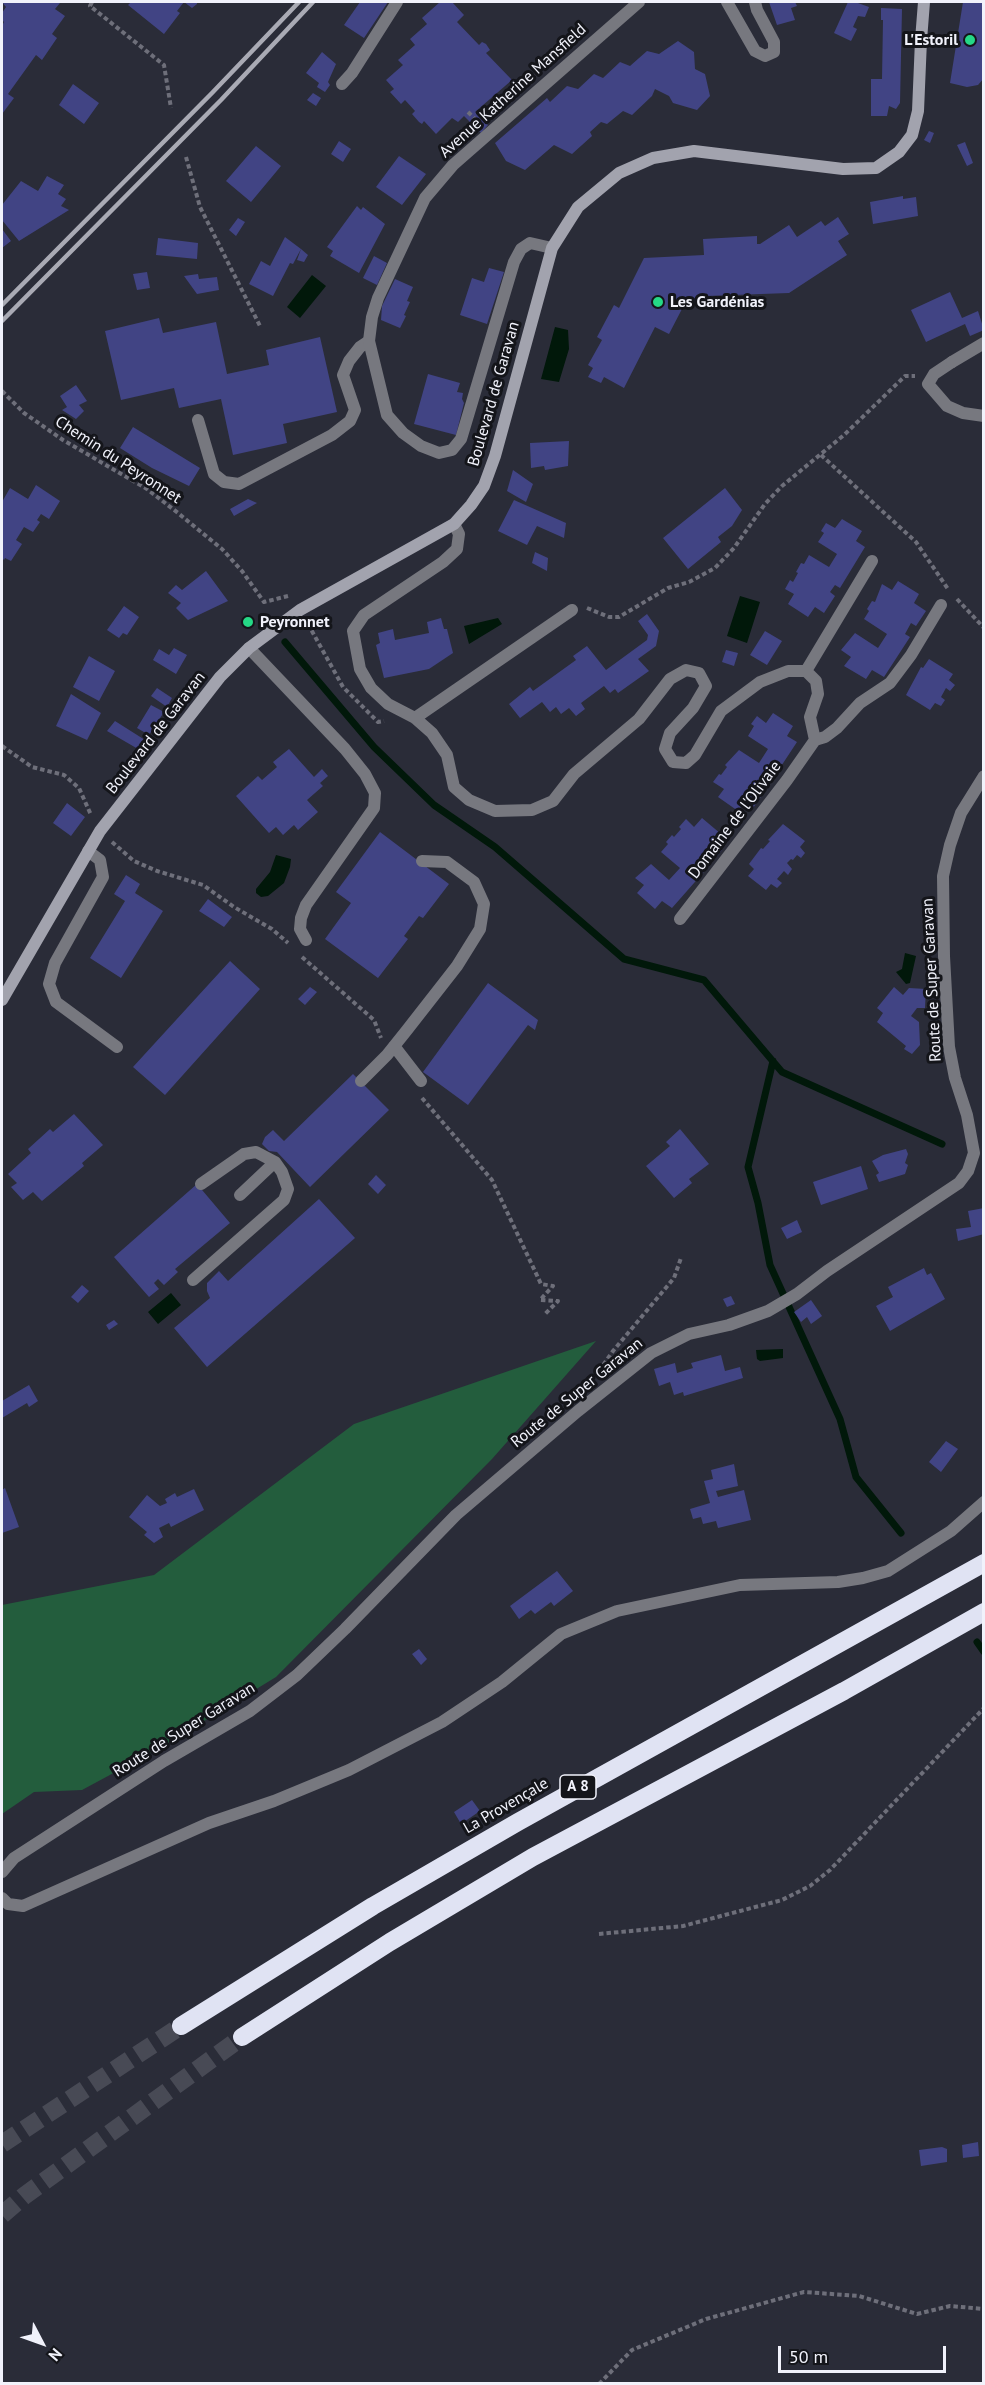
<!DOCTYPE html>
<meta charset="utf-8">
<style>
body{margin:0}
#map{position:relative;width:985px;height:2385px;overflow:hidden;background:#2a2c38;font-family:"PT Sans",sans-serif}
canvas{display:block}
.frame{position:absolute;inset:0;border:3px solid #f1f2fb;pointer-events:none}
.north{position:absolute;left:12px;top:2313px;width:60px;height:60px;-webkit-text-stroke:4px #14151a;paint-order:stroke;rotate:131deg;font-size:16px;font-weight:700;line-height:24px;text-align:center;color:#f1f2fb}
.north::after{content:'';display:block;margin:auto;width:21px;height:27px;background:#f1f2fb;clip-path:polygon(50% 0,100% 100%,50% 72%,0 100%)}
.scale{position:absolute;left:778px;top:2346px;width:168px;height:27px;box-sizing:border-box;border:3px solid #f1f2fb;border-top:0;padding-left:8px;font-size:18px;line-height:21px;white-space:nowrap;color:#f1f2fb;-webkit-text-stroke:4px #14151a;paint-order:stroke}
</style>
<div id="map">
<canvas width="985" height="2385"></canvas>
<div class="frame"></div>
<div class="north">N</div>
<div class="scale">50 m</div>
</div>
<script>
const ctx = document.querySelector('canvas').getContext('2d');
ctx.lineJoin = 'round';
function paint(path, color) {
  ctx.fillStyle = color;
  ctx.fill(path, 'evenodd');
}
function toPath(rows) {
  const path = new Path2D();
  for (const r of rows) {
    path.moveTo(r[0], r[1]);
    for (let i = 2; i < r.length; i += 2) path.lineTo(r[i], r[i + 1]);
  }
  return path;
}
function trace(path, color, width, dash) {
  ctx.strokeStyle = color;
  ctx.lineWidth = width;
  ctx.lineCap = dash ? 'butt' : 'round';
  ctx.setLineDash(dash || []);
  ctx.stroke(path);
}
function drawText(font, color, halo, rows, align = 'center') {
  ctx.font = font + ' "PT Sans",sans-serif';
  ctx.lineWidth = 6;
  ctx.setLineDash([]);
  ctx.textBaseline = 'middle';
  ctx.strokeStyle = halo;
  ctx.fillStyle = color;
  for (const [text, x, y, turn = 0] of rows) {
    ctx.save();
    ctx.translate(x, y);
    ctx.rotate((+turn || 0) * Math.PI / 180);
    ctx.textAlign = isNaN(turn) ? turn : align;
    if (halo) ctx.strokeText(text, 0, 0);
    ctx.fillText(text, 0, 0);
    ctx.restore();
  }
}
paint(toPath([
 [596,1341,492,1459,276,1677,160,1748,82,1790,34,1792,2,1814,2,1605,154,1575,354,1424]
]), '#235d3d');
paint(toPath([
 [312,275,326,286,300,318,287,307],
 [555,327,568,330,569,349,559,382,541,379],
 [740,596,760,602,747,643,727,636],
 [498,618,502,624,469,644,464,626],
 [276,855,291,859,290,867,284,883,268,896,261,897,256,893,256,889,270,872],
 [905,953,916,956,910,983,906,984,896,972,902,969],
 [171,1293,181,1305,158,1324,148,1312],
 [783,1349,783,1358,760,1361,757,1359,756,1350]
]), '#01180a');
trace(toPath([
 [285,642,374,747,434,805,495,847,624,959,704,980,782,1072,942,1144],
 [773,1061,748,1167,758,1203,770,1265,840,1419,856,1477,901,1533],
 [977,1642,984,1652]
]), '#01180a', 7);
paint(toPath([
 [2,2,57,2,60,3,55,9,65,16,52,34,57,38,42,60,36,55,8,94,14,98,2,114,2,26,4,22,2,20,2,13,6,7],
 [131,2,197,2,197,4,192,8,184,2,177,11,180,13,164,34,128,5],
 [360,2,388,2,364,38,344,25],
 [440,2,452,2,464,15,457,22,479,45,482,42,486,44,490,50,486,53,512,80,475,112,488,125,481,133,464,116,458,122,452,118,436,134,424,121,422,124,419,122,412,114,415,111,405,100,401,104,390,92,394,89,386,80,403,65,398,60,415,45,410,39,427,24,422,18],
 [769,2,795,2,797,6,791,8,795,20,777,25],
 [848,2,855,2,869,7,865,17,858,16,853,27,857,29,851,41,834,33],
 [963,2,984,2,984,78,978,85,967,87,950,83],
 [881,8,902,9,900,103,896,109,889,106,887,116,871,116,871,79,882,79,883,20,881,20],
 [678,41,694,52,695,69,705,74,710,96,697,110,673,103,669,96,655,89,652,96,632,115,623,111,607,124,601,122,590,132,592,136,572,154,554,145,525,170,506,161,495,143,547,98,550,102,567,86,578,89,594,74,603,78,620,62,630,66,647,51,659,54],
 [322,52,336,64,328,82,330,85,325,92,317,87,319,83,306,73],
 [73,84,99,103,84,124,59,105],
 [313,93,321,98,316,106,307,100],
 [929,131,934,133,930,143,924,140],
 [339,141,351,149,343,162,331,154],
 [965,142,973,163,967,166,957,145],
 [256,146,281,166,251,202,226,181],
 [399,156,426,174,402,205,376,187],
 [47,176,64,185,58,194,66,199,61,206,69,210,19,241,2,220,2,205,21,181,38,191],
 [903,196,903,199,916,197,918,216,873,224,870,202],
 [357,206,361,210,363,207,385,224,359,273,330,256,333,251,327,247],
 [838,217,849,234,838,241,847,255,789,293,706,296,706,301,683,302,683,307,669,334,655,327,624,388,604,377,601,383,588,377,593,368,588,365,602,340,597,337,614,305,619,308,644,258,704,255,703,239,757,236,757,244,760,244,789,225,797,237,821,221,825,226],
 [238,218,245,222,236,236,229,230],
 [2,229,11,241,2,248],
 [285,237,301,249,293,264,290,263,273,296,249,284,261,261,270,266],
 [158,238,198,243,197,259,156,255],
 [301,249,308,255,304,262,297,260],
 [374,256,387,263,377,285,363,278],
 [489,268,504,272,487,324,460,315,472,278,484,282],
 [147,272,150,288,137,290,133,274],
 [198,274,199,279,217,277,219,290,197,294,184,276],
 [395,279,413,287,407,301,410,302,404,315,406,316,400,328,381,320,382,306],
 [950,292,962,318,978,311,984,330,970,336,965,324,926,342,911,310],
 [159,318,163,333,216,322,227,374,269,365,266,350,320,337,337,412,283,424,287,443,233,455,221,399,179,408,174,388,121,400,105,331],
 [428,374,460,383,457,392,463,393,462,399,464,403,456,435,414,424],
 [76,385,87,401,79,405,84,411,76,419,62,410,67,407,60,396],
 [133,427,200,468,189,486,152,468,120,448],
 [569,441,568,466,545,470,544,466,531,468,530,443],
 [513,470,533,484,526,502,507,491],
 [36,485,60,501,49,519,41,514,37,520,40,522,33,532,24,527,16,540,22,544,11,561,5,558,4,560,2,558,2,502,10,488,28,499],
 [725,488,742,510,732,526,718,537,721,542,688,569,663,538],
 [248,499,257,503,234,516,230,509],
 [514,500,566,523,564,538,537,526,527,545,498,531],
 [842,519,862,531,856,541,865,547,840,588,835,585,830,592,835,596,824,613,815,607,808,617,788,604,794,594,785,589,790,580,793,582,798,573,796,572,801,563,804,564,809,555,829,567,837,554,818,542,824,533,821,531,826,523,835,528],
 [535,552,548,558,547,571,532,563],
 [206,571,228,601,188,620,176,608,181,603,168,593,176,585,182,590],
 [898,581,919,594,914,603,926,611,916,626,911,623,905,634,910,637,884,677,872,670,866,679,844,666,851,657,841,650,855,633,878,648,887,634,864,619,869,611,867,609,872,601,875,602,882,584,892,590],
 [124,606,139,617,127,635,123,633,119,638,107,630],
 [647,614,659,631,656,646,638,659,649,671,618,693,615,689,610,693,604,686,581,703,585,709,576,716,569,708,561,714,556,707,550,712,542,702,520,718,509,704,530,687,533,691,576,660,573,656,587,646,606,670,647,640,648,635,638,621],
 [441,618,444,629,447,629,453,653,429,669,384,678,376,645,380,643,378,633,393,629,395,640,429,633,427,622],
 [765,631,782,641,767,665,750,655],
 [174,648,187,655,176,674,153,660,159,649,169,655],
 [726,650,738,653,734,666,722,662],
 [89,656,115,671,99,701,73,687],
 [929,659,953,674,949,680,955,685,950,691,946,688,941,697,945,700,941,706,935,703,930,710,906,695,921,667,923,668],
 [157,688,172,698,167,707,151,696],
 [71,694,101,713,87,740,56,726],
 [151,705,164,712,149,735,137,728],
 [773,713,793,726,787,736,797,742,770,783,765,779,760,788,765,791,753,808,744,802,738,811,718,797,724,789,713,782,719,774,721,775,727,767,725,765,739,750,759,763,768,749,748,736,754,726,751,724,757,716,766,723],
 [115,721,145,740,138,749,107,731],
 [289,749,314,777,322,769,328,776,320,783,323,786,307,800,318,812,298,830,294,825,283,835,276,827,269,833,236,796,258,776,262,780,277,767,273,762],
 [67,803,85,817,71,836,53,823],
 [702,818,721,834,713,842,722,850,716,857,711,853,703,861,709,866,672,908,662,901,655,909,637,893,644,885,635,878,651,864,669,880,680,868,661,852,668,844,666,842,672,835,674,837,681,829,679,827,686,819,694,827],
 [783,824,805,841,800,847,805,853,801,858,797,855,793,860,791,859,787,863,792,869,788,875,784,871,777,879,782,883,777,888,771,884,766,890,748,876,754,869,749,864,761,848,763,849,770,841,768,840],
 [380,832,449,884,423,918,419,916,404,936,408,939,378,978,325,939,351,903,336,892],
 [126,875,140,884,135,893,163,911,121,978,90,958,125,901,114,894],
 [208,899,232,917,224,927,199,911],
 [230,961,260,989,165,1095,133,1067],
 [488,983,538,1020,535,1030,528,1025,468,1105,423,1072],
 [310,987,317,992,305,1005,298,999],
 [894,987,903,995,909,988,926,989,925,1008,917,1008,911,1016,919,1022,920,1045,912,1054,904,1049,906,1046,877,1022,883,1013,877,1008],
 [353,1074,389,1110,310,1187,277,1152,269,1151,262,1144,265,1137,273,1130,284,1141],
 [74,1114,103,1145,82,1163,84,1166,42,1201,33,1192,23,1200,11,1187,17,1183,8,1174,31,1153,28,1149,50,1129,53,1132],
 [680,1129,709,1164,689,1179,692,1183,674,1198,646,1166,670,1146,666,1142],
 [906,1149,908,1154,905,1163,908,1165,905,1174,879,1182,876,1175,879,1173,872,1161,883,1155],
 [861,1166,868,1189,821,1205,813,1182],
 [376,1175,386,1185,378,1194,368,1184],
 [197,1184,230,1223,175,1269,178,1272,164,1285,158,1279,154,1283,159,1289,149,1297,114,1257],
 [319,1199,355,1238,207,1367,174,1328,210,1298,207,1291,207,1283,219,1271,228,1281],
 [984,1208,984,1234,958,1241,956,1229,971,1227,968,1211],
 [797,1220,802,1232,787,1239,781,1228],
 [924,1268,927,1275,931,1273,945,1299,890,1331,876,1306,893,1297,888,1287],
 [82,1285,89,1291,78,1303,71,1297],
 [731,1296,735,1304,727,1307,723,1299],
 [811,1300,822,1316,811,1324,807,1317,801,1322,794,1312],
 [114,1320,118,1324,109,1330,106,1325],
 [721,1355,725,1371,740,1367,743,1378,684,1396,683,1392,674,1395,670,1382,659,1386,654,1369,675,1363,677,1373,693,1368,691,1363],
 [29,1385,38,1401,29,1407,27,1403,2,1418,2,1401],
 [946,1441,958,1449,941,1472,929,1462],
 [734,1464,738,1486,716,1491,718,1497,744,1490,751,1520,718,1528,716,1521,703,1524,701,1517,693,1519,690,1509,710,1503,704,1481,713,1479,711,1470],
 [5,1488,19,1527,2,1533,2,1490],
 [194,1489,204,1510,171,1527,169,1523,159,1528,163,1537,154,1543,144,1535,147,1532,129,1517,147,1495,160,1506,167,1503,165,1499,175,1493,177,1497],
 [557,1571,573,1591,554,1606,551,1602,535,1614,531,1610,519,1619,510,1606],
 [419,1649,427,1659,421,1665,412,1654],
 [472,1800,480,1811,461,1824,454,1812],
 [978,2142,979,2156,963,2158,962,2145],
 [942,2147,947,2149,947,2162,921,2166,919,2150]
]), '#414484');
trace(toPath([
 [2,2144,181,2026],
 [2,2215,24,2196,242,2037]
]), '#484a55', 18, [18, 9]);
trace(toPath([
 [92,2,90,6,164,65,171,108],
 [468,112,478,122],
 [186,157,200,207,260,326],
 [2,391,24,413,63,440,147,489,178,513,222,549,242,571,264,602,288,596],
 [821,455,916,542,948,589],
 [957,599,984,628],
 [587,608,609,617,619,617,668,588,689,582,715,568,734,548,765,504,782,486,844,435,905,376,915,376],
 [308,624,343,687,378,722,384,721],
 [2,746,32,767,64,775,79,788,91,815],
 [112,842,134,861,157,871,203,885,234,907,272,929,288,943],
 [302,957,374,1020,381,1038],
 [422,1098,492,1180,541,1284,553,1286,540,1300,558,1301,544,1315],
 [599,1371,613,1351,674,1278,681,1258],
 [599,1934,683,1926,782,1900,810,1886,830,1870,984,1708],
 [599,2384,632,2350,706,2319,804,2292,859,2296,917,2314,950,2306,984,2309]
]), '#6e6f7a', 4, [4.5, 3]);
trace(toPath([
 [952,362,934,374,928,384,947,406,963,413,984,416],
 [198,420,214,474,224,482,239,484,332,435,350,421,355,410,343,375,349,361,360,347,369,341],
 [454,524,459,534,457,549,443,562,364,615,353,631,360,669,371,688,388,704,415,718,432,733,447,755,454,787,469,800,495,811,532,810,553,801,574,774,639,719,670,679,686,670,699,673,706,686,693,708,670,733,665,749,673,762,686,763,695,755,721,711,760,682,788,671,806,671,816,681,818,694,810,717,815,740,787,780,680,919],
 [249,648,345,749,365,774,375,793,374,808,306,905,301,918,300,929,306,940],
 [806,671,872,561],
 [415,718,572,610],
 [815,740,825,737,837,728,860,703,890,683,911,655,941,605],
 [88,851,100,860,103,877,55,963,49,984,56,1002,117,1047],
 [394,1046,421,1081],
 [361,1081,387,1055,407,1030,457,966,480,929,484,904,474,882,447,862,422,861],
 [240,1195,275,1162],
 [193,1280,284,1200,288,1189,282,1172,275,1162,256,1152,244,1154,201,1184]
]), '#77787f', 12);
trace(toPath([
 [727,2,755,51,765,56,774,52,774,42,757,10,755,2],
 [342,84,352,73,397,2],
 [552,248,530,243,521,249,514,262,461,439,452,450,439,453,421,446,403,433,387,415,369,341,372,317,378,298,425,198,453,165,639,2],
 [952,362,984,343],
 [2,1872,14,1858,164,1761,250,1711,297,1675,345,1629,456,1515,578,1411,651,1353,689,1334,729,1325,768,1311,797,1294,827,1271,959,1183,968,1171,974,1153,967,1115,955,1078,949,1047,944,956,943,876,950,845,961,813,984,776],
 [2,1898,8,1904,23,1906,209,1823,274,1801,349,1770,442,1722,502,1682,561,1634,617,1611,740,1585,838,1582,863,1578,888,1571,951,1531,984,1502]
]), '#77787f', 12);
trace(toPath([
 [2,1000,100,831,220,677,249,648,300,610,454,524,471,505,484,486,495,456,552,248,578,207,619,173,653,158,694,151,843,169,876,168,899,152,912,135,918,111,921,40,924,2]
]), '#a2a3ae', 12);
trace(toPath([
 [181,2026,373,1906,518,1822,984,1563],
 [242,2037,390,1942,533,1857,844,1691,984,1612]
]), '#e0e3f3', 18);
trace(toPath([
 [2,305,212,93,299,2],
 [2,321,221,100,313,2]
]), '#a9aab4', 4.5);
for (const [x, y, r, color] of [
 [970,40,6,"#25d886"],
 [658,302,6,"#25d886"],
 [248,622,6,"#25d886"]
]) {
  const dot = new Path2D();
  dot.arc(x, y, r, 0, 2 * Math.PI);
  ctx.fillStyle = color;
  ctx.fill(dot);
  trace(dot, '#14151a', 2);
}
for (const [x, y, w] of [
 [578,1787,36]
]) {
  const box = new Path2D();
  box.roundRect(x - w / 2, y - 12, w, 24, 4.5);
  ctx.fillStyle = '#14151a';
  ctx.fill(box);
  trace(box, '#f1f2fb', 1.5);
}
drawText('bold 15px', '#f1f2fb', null, [
 ["A 8",578,1787]
]);
drawText('bold 16px', '#f1f2fb', '#14151a', [
 ["L'Estoril",958,40,"right"],
 ["Les Gardénias",670,302],
 ["Peyronnet",260,622]
], 'left');
drawText('16px', '#f1f2fb', '#14151a', [
 ["Avenue Katherine Mansfield",513,91,-42],
 ["Boulevard de Garavan",494,394,-74],
 ["Chemin du Peyronnet",118,460,33],
 ["Boulevard de Garavan",156,733,-52],
 ["Domaine de l'Olivaie",735,820,-53],
 ["Route de Super Garavan",932,980,-93],
 ["Route de Super Garavan",577,1393,-39],
 ["Route de Super Garavan",184,1730,-32],
 ["La Provençale",506,1806,-30]
]);
</script>
